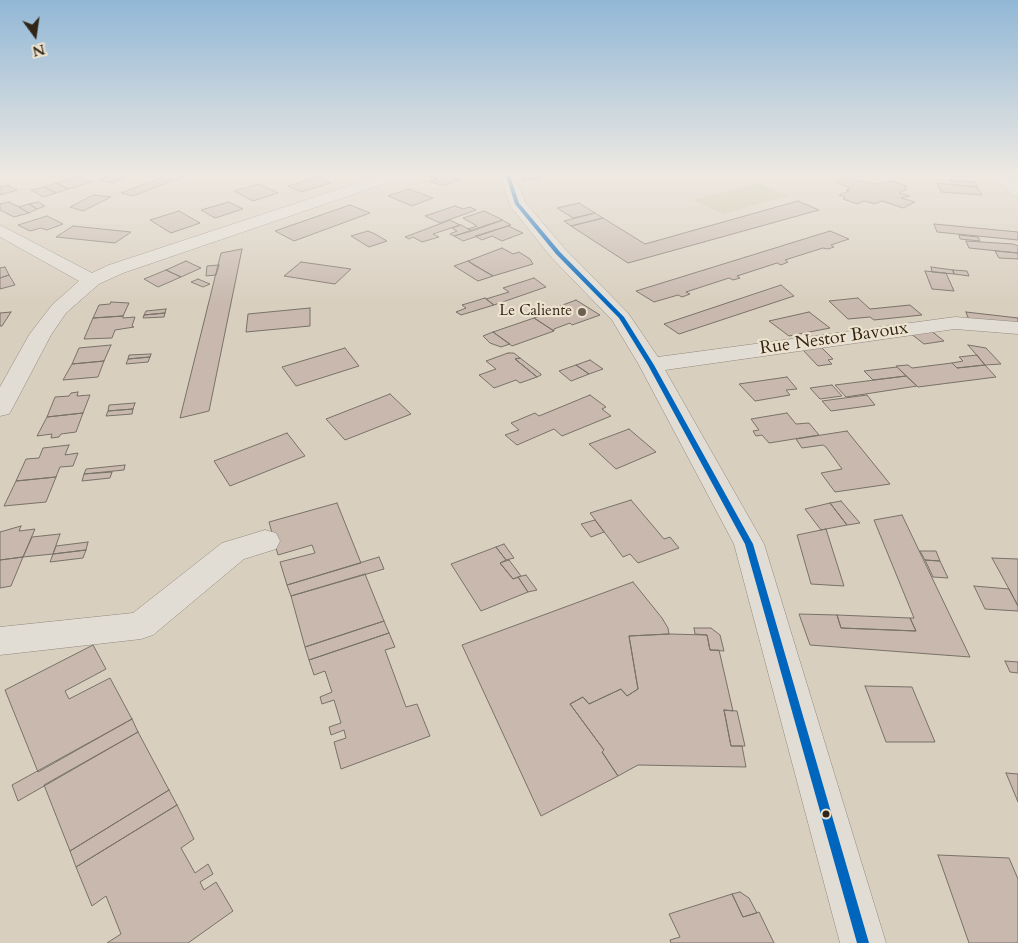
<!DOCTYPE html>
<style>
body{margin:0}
#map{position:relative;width:1018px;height:943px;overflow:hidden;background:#d9cfbf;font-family:Cardo,serif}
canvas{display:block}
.north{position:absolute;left:10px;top:10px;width:50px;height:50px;-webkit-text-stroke:4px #ede2ce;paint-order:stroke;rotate:166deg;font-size:14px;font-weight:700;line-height:20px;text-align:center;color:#312518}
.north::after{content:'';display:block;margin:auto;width:18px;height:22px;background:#312518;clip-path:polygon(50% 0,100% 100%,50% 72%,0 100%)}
</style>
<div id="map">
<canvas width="1018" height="943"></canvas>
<div class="north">N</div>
</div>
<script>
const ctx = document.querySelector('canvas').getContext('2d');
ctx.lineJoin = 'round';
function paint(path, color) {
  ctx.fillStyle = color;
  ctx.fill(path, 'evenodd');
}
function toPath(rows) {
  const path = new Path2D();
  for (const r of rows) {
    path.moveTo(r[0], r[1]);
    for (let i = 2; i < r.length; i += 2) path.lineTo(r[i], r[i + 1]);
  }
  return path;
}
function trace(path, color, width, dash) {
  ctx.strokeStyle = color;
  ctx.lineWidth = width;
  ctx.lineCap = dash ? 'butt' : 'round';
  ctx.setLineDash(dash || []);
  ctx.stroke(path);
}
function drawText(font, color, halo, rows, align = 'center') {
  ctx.font = font + ' Cardo,serif';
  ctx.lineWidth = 4.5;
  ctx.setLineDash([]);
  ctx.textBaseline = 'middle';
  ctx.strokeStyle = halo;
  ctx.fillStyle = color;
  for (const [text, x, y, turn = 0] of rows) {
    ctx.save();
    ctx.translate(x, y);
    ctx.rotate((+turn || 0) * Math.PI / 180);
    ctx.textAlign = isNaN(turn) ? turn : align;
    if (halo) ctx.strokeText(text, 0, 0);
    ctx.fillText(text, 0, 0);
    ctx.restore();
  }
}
paint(toPath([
 [758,183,789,196,723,214,693,200]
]), '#c8c3a1');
const building = toPath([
 [115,173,133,173,113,183,100,180,115,173],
 [174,173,193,173,133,196,121,193,174,173],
 [439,173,463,173,452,177,459,180,443,186,430,181,437,179,429,176,439,173],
 [539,175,541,179,523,180,522,176,539,175],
 [80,176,92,182,68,189,56,183,80,176],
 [318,177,331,183,301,192,288,186,318,177],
 [847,178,876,184,890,181,907,186,904,187,907,189,899,193,910,196,901,198,915,202,903,208,882,201,875,204,864,201,857,204,843,199,845,197,839,195,849,191,846,190,850,188,836,182,847,178],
 [950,180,975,182,977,187,952,185,950,180],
 [56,183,68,189,56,193,44,187,56,183],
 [937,183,977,187,982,195,941,192,937,183],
 [259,184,278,193,253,201,234,191,259,184],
 [8,185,17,190,0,195,0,187,8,185],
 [44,187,56,193,43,197,31,190,44,187],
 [409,189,433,198,412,206,388,196,409,189],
 [93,195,111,197,83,211,70,207,93,195],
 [798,201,819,210,628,263,571,226,603,218,645,244,798,201],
 [9,202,19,207,29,213,14,217,0,210,0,204,9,202],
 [38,202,45,206,37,209,29,204,38,202],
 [229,202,243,209,215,218,201,210,229,202],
 [579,203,595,213,573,218,557,208,579,203],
 [29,204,37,209,29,213,19,207,29,204],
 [350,205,370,213,294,241,275,231,350,205],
 [455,206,463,209,470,207,476,210,440,223,425,216,455,206],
 [179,211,200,223,171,233,150,220,179,211],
 [484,211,503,220,472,231,468,229,477,226,463,218,484,211],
 [595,213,603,218,571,226,564,221,595,213],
 [47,216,63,224,47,230,41,228,30,231,18,225,47,216],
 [450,220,460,225,433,234,439,237,422,242,413,237,409,239,405,237,450,220],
 [502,220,511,225,463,241,454,236,502,220],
 [934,224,1018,232,1018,240,937,232,934,224],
 [461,225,472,231,454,236,450,234,457,231,452,228,461,225],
 [73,226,131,232,115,243,56,237,73,226],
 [508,226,523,233,502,241,492,236,482,240,475,236,508,226],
 [368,231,375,234,387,241,369,247,351,236,368,231],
 [830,231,849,239,831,245,834,247,828,249,823,248,785,260,788,262,781,265,777,263,737,276,740,278,733,280,729,278,686,292,690,294,682,297,678,295,654,302,636,291,830,231],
 [959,235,978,237,980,241,960,239,959,235],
 [966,241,1013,244,1018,246,1018,253,969,248,966,241],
 [502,248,513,254,519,252,530,259,533,264,493,276,468,261,502,248],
 [242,249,209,411,180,418,221,253,242,249],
 [995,251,1018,253,1018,259,999,258,995,251],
 [186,261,201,268,181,277,166,270,186,261],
 [468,261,472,264,493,276,478,281,454,266,468,261],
 [301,262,351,269,335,284,284,276,301,262],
 [219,265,216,275,206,276,207,266,219,265],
 [5,267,9,275,0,278,0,268,5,267],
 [931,267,953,270,954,274,932,272,931,267],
 [166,270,181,277,158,287,144,279,166,270],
 [953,270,967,271,969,276,954,274,953,270],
 [925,271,946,273,954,291,932,289,925,271],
 [9,275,15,285,0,289,0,278,9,275],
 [534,278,546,287,494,305,486,299,509,292,503,288,534,278],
 [198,279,210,284,203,287,191,282,198,279],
 [781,285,794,296,679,334,664,324,781,285],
 [485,298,494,305,461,315,456,312,466,308,462,305,485,298],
 [858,298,870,309,910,305,922,315,874,320,870,317,848,319,829,301,858,298],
 [576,300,600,315,572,325,570,323,554,329,554,331,534,318,563,308,560,306,576,300],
 [111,302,129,303,123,316,93,318,99,305,110,304,111,302],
 [310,308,310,326,246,332,248,314,310,308],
 [166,309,165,313,144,315,146,311,166,309],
 [11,312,2,326,0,326,0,313,11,312],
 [809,312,830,328,789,336,769,321,809,312],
 [966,312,1018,318,1018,324,969,320,966,312],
 [165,313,164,317,143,318,144,315,165,313],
 [123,316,123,318,135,317,132,326,134,327,115,330,112,338,84,339,93,318,123,316],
 [534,318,554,331,512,346,493,332,534,318],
 [930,330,944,341,924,344,910,333,930,330],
 [493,332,510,344,501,347,490,343,483,336,493,332],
 [111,345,104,361,72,364,79,348,111,345],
 [968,345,986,348,1001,364,985,365,968,345],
 [820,346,833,359,828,360,832,364,818,366,802,349,820,346],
 [345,348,359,366,296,386,282,367,345,348],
 [508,353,514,353,520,358,515,359,537,377,520,383,516,380,494,388,479,375,496,369,486,361,508,353],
 [151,354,150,357,128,359,129,355,151,354],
 [977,355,985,365,957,368,952,363,963,361,959,357,977,355],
 [150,357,148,362,126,364,128,359,150,357],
 [520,358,541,374,541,375,537,377,515,359,520,358],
 [590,360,603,369,589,374,576,365,590,360],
 [104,361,98,377,63,380,72,364,104,361],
 [952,363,957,368,985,365,996,377,918,387,896,366,908,365,912,368,952,363],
 [576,365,589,374,571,381,559,371,576,365],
 [897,367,906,376,873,380,864,371,897,367],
 [906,376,917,386,846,397,835,385,906,376],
 [787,377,797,389,786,390,790,395,755,401,739,384,787,377],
 [832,385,842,396,820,399,810,388,832,385],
 [78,392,77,396,90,395,83,413,47,417,55,397,69,396,71,393,78,392],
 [390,394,411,414,345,440,326,419,390,394],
 [590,395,606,407,602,409,611,416,562,436,554,429,517,445,505,435,519,430,511,423,535,413,539,416,590,395],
 [867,395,875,405,831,411,822,401,867,395],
 [135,403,133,409,108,411,109,405,135,403],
 [133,409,132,414,106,416,108,411,133,409],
 [83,413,76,432,61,434,59,437,51,438,52,434,37,436,47,417,83,413],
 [787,413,796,424,809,423,819,435,769,443,762,435,756,436,753,431,759,430,751,419,787,413],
 [629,429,656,452,616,469,589,444,629,429],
 [847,431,890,484,835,492,821,473,842,469,826,447,823,445,802,448,796,439,847,431],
 [287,433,305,456,230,486,214,461,287,433],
 [69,445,65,455,78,453,73,466,60,467,56,477,16,481,26,459,39,458,43,448,69,445],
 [125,465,124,470,84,474,86,469,125,465],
 [112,472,110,478,82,481,84,474,112,472],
 [56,477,46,502,4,506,16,481,56,477],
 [631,500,664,539,670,537,679,548,638,563,630,554,623,557,590,513,631,500],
 [841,501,860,523,847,525,830,503,841,501],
 [337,503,361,563,287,585,280,562,315,553,312,545,278,555,269,522,337,503],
 [830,503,847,525,821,530,805,509,830,503],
 [902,515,970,657,810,645,799,614,837,615,841,628,916,631,910,618,914,618,874,520,902,515],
 [595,520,604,532,591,537,581,524,595,520],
 [21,526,19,531,35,529,23,557,0,560,0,532,21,526],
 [826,529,844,586,811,584,797,535,826,529],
 [60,534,53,554,23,557,32,537,60,534],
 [88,542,86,550,53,554,56,546,88,542],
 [504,544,514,558,506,560,496,547,504,544],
 [496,547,506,560,500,563,513,579,518,577,528,592,481,611,451,564,496,547],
 [86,550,83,558,50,562,53,554,86,550],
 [920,551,936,551,940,561,925,560,920,551],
 [23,557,11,586,0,588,0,560,23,557],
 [379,557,384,569,291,596,287,585,379,557],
 [992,558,1018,559,1018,606,1009,589,992,558],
 [509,560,521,576,513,579,500,563,509,560],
 [925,560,940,561,948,578,933,577,925,560],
 [365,574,384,621,305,647,291,596,365,574],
 [526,575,537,590,528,592,518,577,526,575],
 [633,582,662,618,668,628,669,634,629,636,638,689,627,696,621,689,589,704,583,697,570,704,604,750,602,752,618,776,541,816,462,645,633,582],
 [974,586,1009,589,1018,606,1018,611,985,609,974,586],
 [837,615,910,618,916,631,841,628,837,615],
 [384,621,389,633,309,660,305,647,384,621],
 [694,628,711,628,720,635,724,651,710,650,707,635,695,634,694,628],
 [389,633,395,647,385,650,406,707,417,704,430,736,341,769,334,742,346,738,344,730,331,735,329,727,341,723,334,700,322,704,320,697,332,692,325,671,314,675,309,660,389,633],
 [669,634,707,635,710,650,719,650,733,711,724,710,731,746,742,746,746,767,638,765,618,776,602,752,604,750,570,704,583,697,589,704,621,689,627,696,638,689,629,636,669,634],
 [93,645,106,669,65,691,69,699,110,678,132,719,38,772,5,690,93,645],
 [1005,661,1018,662,1018,673,1010,672,1005,661],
 [865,686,912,687,935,742,886,742,865,686],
 [724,710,737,711,745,746,731,746,724,710],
 [132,719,138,732,18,801,12,785,132,719],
 [138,732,169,790,70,851,44,785,138,732],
 [1006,773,1018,774,1018,802,1006,773],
 [169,790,177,805,76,867,70,851,169,790],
 [177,805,194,839,181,848,195,873,208,864,213,874,200,882,204,890,216,882,233,911,188,943,107,943,121,934,106,896,92,906,76,867,177,805],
 [938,855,1009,858,1018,879,1018,943,969,943,938,855],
 [740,892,749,898,757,913,743,917,732,894,740,892],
 [732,894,743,917,759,912,774,943,671,943,670,940,680,937,669,914,732,894]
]);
paint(building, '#c8b8ae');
trace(building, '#787268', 1);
const minor = toPath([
 [388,173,410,173,407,176,123,273,99,284,66,313,51,335,12,409,9,414,0,416,0,387,29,335,52,305,79,281,0,237,0,225,92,273,109,265,388,173],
 [499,173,514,173,525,202,565,249,628,313,658,357,955,317,1018,322,1018,334,955,329,665,370,764,544,886,943,840,943,734,544,639,365,612,320,551,257,511,207,499,173],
 [990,173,1006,173,1018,184,1018,197,1012,195,990,173],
 [265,530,276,533,280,541,276,549,244,559,153,635,141,639,0,655,0,627,133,613,222,543,265,530]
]);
trace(minor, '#90897e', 1);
paint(minor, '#e2ddd4');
paint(toPath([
 [505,173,509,173,519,203,560,252,624,317,654,365,753,544,869,943,857,943,745,544,648,365,619,318,556,254,515,204,505,173]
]), '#0065bd');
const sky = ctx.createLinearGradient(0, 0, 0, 305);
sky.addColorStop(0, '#91b7d6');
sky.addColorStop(0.57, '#eee9e2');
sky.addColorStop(1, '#eee9e200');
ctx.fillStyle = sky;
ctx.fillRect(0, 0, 1018, 305);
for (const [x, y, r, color] of [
 [582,312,5,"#6c6052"],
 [826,814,4.5,"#312518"]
]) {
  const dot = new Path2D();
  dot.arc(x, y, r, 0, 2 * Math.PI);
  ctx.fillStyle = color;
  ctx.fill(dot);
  trace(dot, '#ede2ce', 2);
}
drawText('15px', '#312518', '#ede2ce', [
 ["Le Caliente",572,312]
], 'right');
drawText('18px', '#312518', '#ede2ce', [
 ["Rue Nestor Bavoux",834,339,-8]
]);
</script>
